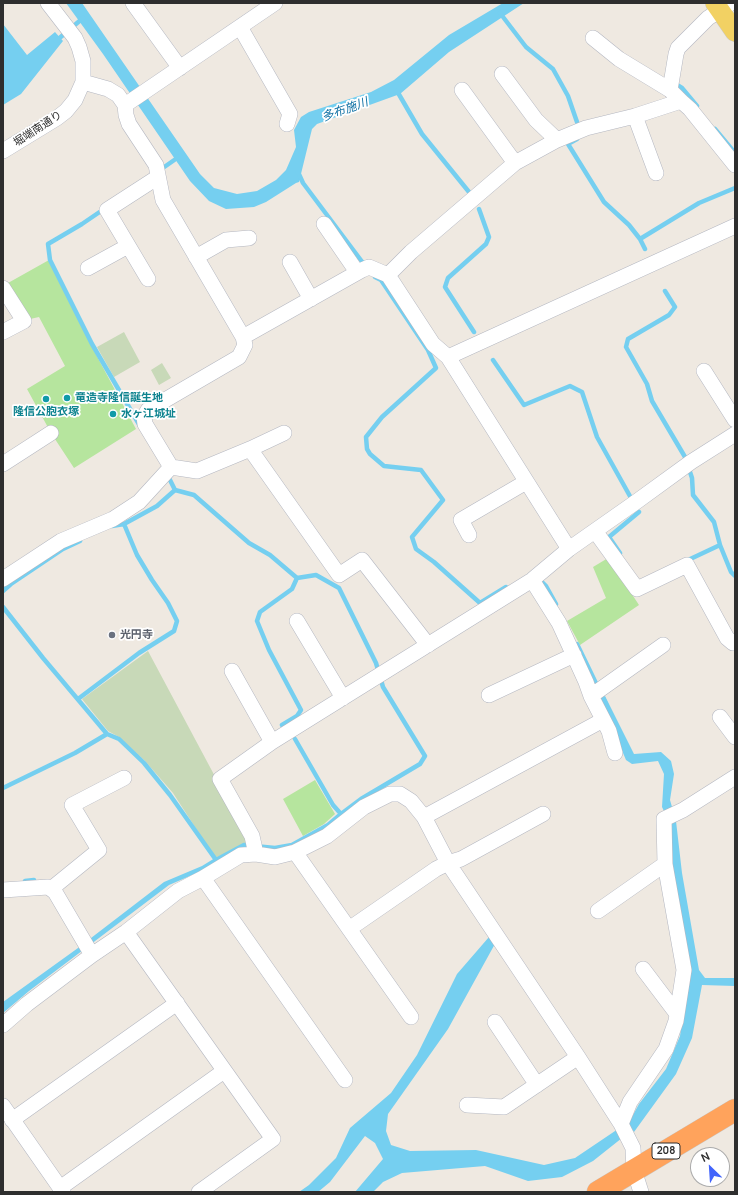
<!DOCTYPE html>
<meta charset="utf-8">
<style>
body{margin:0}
#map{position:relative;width:738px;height:1195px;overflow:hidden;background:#efe9e1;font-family:Manrope,sans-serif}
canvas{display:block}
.frame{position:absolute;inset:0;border:4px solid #2e2e2e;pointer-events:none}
.north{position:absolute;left:690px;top:1147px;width:40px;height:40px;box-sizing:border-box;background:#fff;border:1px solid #ababab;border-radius:50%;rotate:335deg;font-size:11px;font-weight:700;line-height:16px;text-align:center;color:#2e2e2e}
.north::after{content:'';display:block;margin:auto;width:14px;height:18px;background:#4264fb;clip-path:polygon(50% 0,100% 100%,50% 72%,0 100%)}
</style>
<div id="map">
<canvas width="738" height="1195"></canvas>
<div class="frame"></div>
<div class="north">N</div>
</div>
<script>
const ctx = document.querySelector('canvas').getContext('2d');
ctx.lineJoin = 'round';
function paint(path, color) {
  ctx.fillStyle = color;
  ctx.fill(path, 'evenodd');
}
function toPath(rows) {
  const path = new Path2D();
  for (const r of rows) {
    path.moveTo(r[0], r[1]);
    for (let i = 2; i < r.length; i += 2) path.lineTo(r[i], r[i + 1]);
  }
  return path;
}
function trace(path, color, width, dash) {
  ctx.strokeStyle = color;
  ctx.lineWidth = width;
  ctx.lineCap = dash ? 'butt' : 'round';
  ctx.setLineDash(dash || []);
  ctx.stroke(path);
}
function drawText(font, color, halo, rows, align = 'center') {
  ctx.font = font + ' Manrope,"Noto Sans JP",sans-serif';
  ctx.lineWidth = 3.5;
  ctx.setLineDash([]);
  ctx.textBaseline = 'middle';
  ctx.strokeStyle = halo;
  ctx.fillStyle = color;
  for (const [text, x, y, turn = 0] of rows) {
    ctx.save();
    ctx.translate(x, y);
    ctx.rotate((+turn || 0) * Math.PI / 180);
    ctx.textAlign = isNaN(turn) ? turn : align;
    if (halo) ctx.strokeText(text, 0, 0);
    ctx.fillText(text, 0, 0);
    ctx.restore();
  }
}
paint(toPath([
 [49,260,93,349,136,429,74,468,51,433,27,389,65,366,39,317,30,319,8,283],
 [608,558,639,605,580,645,567,621,606,598,593,567],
 [315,780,335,814,324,824,303,836,283,799]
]), '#b6e59e');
paint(toPath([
 [124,332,140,362,114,377,97,347],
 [162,363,171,378,159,385,151,370],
 [148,651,250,842,215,858,173,793,145,761,119,737,108,731,82,699]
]), '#c8d9b8');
paint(toPath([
 [66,3,82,3,200,174,214,188,237,194,257,191,276,180,286,170,296,147,294,130,301,117,309,112,371,92,394,80,449,35,503,3,524,3,449,52,400,94,317,124,312,129,299,182,296,183,266,202,254,207,226,209,209,201,190,181,103,54],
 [3,24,27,55,55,32,63,41,21,94,3,105],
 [605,696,634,754,661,752,671,761,674,774,670,800,676,821,682,873,699,970,705,978,735,978,735,986,702,985,692,1038,676,1074,634,1132,628,1124,639,1104,666,1069,680,1036,689,972,669,864,669,821,662,807,664,774,658,761,632,764,626,760,618,741,601,704],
 [215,858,222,858,204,870,169,885,29,991,3,1013,3,1002,78,948,164,882,202,866],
 [489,937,496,942,448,1029,388,1114,386,1131,391,1145,410,1151,476,1150,544,1165,575,1158,618,1129,622,1138,593,1161,562,1177,528,1181,485,1166,402,1173,383,1182,373,1192,355,1192,383,1159,375,1143,365,1136,330,1182,318,1192,299,1192,309,1185,336,1158,350,1128,391,1093,417,1055,457,974]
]), '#75cff0');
trace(toPath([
 [500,13,526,47,553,69,568,96,577,122],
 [56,41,83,18],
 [674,83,682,88,697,106],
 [397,91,422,134,469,192],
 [715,129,735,153],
 [577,139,568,144,604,202,629,225,640,239,645,249],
 [160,170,180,156],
 [298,172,303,183,366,267],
 [104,209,82,224,48,244,50,260,92,344,140,426],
 [640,239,699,203,735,188],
 [375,277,381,280,428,350,436,368,382,417,366,437,367,449,370,454,384,466,421,470,443,500,412,537,416,549,434,562,480,603,506,587],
 [665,291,675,307,669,315,628,339,626,347,647,384,652,401,685,457,692,478,693,495,714,522,720,545,731,572,735,576],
 [474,332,445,287,448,278,486,244,489,237,479,209],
 [493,360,524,405,570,386,582,392,597,437,631,498],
 [167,474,175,490,194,495,249,543,270,555,297,578],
 [112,526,124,524,157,506,175,490],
 [620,553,609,537,639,512],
 [686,561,720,545],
 [539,579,546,586,556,604],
 [3,591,11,584,63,549,80,541],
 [3,607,43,658,107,734,119,739,144,763,170,795,216,860],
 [577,644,606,704],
 [78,699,139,653,174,631,177,621,168,603,152,580,137,555,124,524],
 [282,725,297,716,301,710,269,650,257,621,260,612,292,589,297,578],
 [295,739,333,805,341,814],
 [3,788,75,753,107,734],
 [216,860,244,845,275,848,292,845,328,825,341,814,361,799,420,764,425,756,383,687,376,663,339,588,316,575,297,578],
 [25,881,34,880]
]), '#75cff0', 4.5);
const minor = toPath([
 [133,3,180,68],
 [731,3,708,18,678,48,676,54,670,90,681,101,690,109,735,165],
 [240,27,290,114,287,124],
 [593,38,619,59,670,90],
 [502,74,536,120,557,140],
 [462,90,515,163],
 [125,105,275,3],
 [635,116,656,173],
 [3,151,57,118,66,111,75,100,83,82,83,61,79,47,75,38,48,3],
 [324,224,357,272],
 [196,257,226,240,249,238],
 [290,262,311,299],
 [88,268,128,246],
 [388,275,411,252,515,163,557,140,586,128,635,116,681,101],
 [148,279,107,210,158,177],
 [3,288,24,321,3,332],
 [243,337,362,270,369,267,388,275,433,344,448,357,569,549],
 [448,357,735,226],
 [704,371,735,420],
 [250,449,339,575,362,560,428,645],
 [3,464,51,433],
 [171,467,197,471,250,449,284,433],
 [595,531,637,589,687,565,727,638,733,643],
 [469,535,461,520,526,482],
 [3,579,61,541,113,519,139,502,171,467,145,424,144,417,148,410,239,357,245,345,243,337,163,200,156,165,129,124,126,115,125,105,118,95,108,89,83,82],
 [532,580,559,623,586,682,591,696,609,731,615,753],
 [297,621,343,698],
 [232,671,272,742],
 [489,695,574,655],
 [591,696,663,645],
 [720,717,735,737],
 [424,817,603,720],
 [295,852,411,1017],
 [256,854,252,836,220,779,272,742,532,580,569,549,636,502,691,462,735,434],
 [203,878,345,1080],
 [51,889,99,850,72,805,124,778],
 [3,890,48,887,55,892,92,955],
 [598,911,665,864],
 [349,929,436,869,448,863,461,859,543,814],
 [126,932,273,1139,199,1192],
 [643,969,677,1014],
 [495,1022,537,1085],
 [3,1025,27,1004,92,955,126,932,178,891,203,878,241,855,256,854,275,857,295,852,327,836,364,807,390,794,400,794,411,801,424,817,448,863,578,1057,621,1124,633,1148,634,1170,641,1192],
 [467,1105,504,1107,578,1057],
 [3,1106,63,1192],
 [12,1120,177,1003],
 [621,1124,630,1102,666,1049,676,1021,684,970,665,864,664,819,683,810,735,777],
 [60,1188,224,1071]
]);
const major = toPath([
 [715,3,735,32]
]);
const highway = toPath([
 [598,1192,735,1110]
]);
trace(minor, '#b4b7c1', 16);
trace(major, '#c9c9c9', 20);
trace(highway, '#c9c9c9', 23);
trace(minor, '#fff', 15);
trace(major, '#f2d163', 19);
trace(highway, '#ffa35c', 22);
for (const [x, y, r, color] of [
 [67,398,4,"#0f9aa8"],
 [46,399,4,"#0f9aa8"],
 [113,414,4,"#0f9aa8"],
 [112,635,4,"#6b7280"]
]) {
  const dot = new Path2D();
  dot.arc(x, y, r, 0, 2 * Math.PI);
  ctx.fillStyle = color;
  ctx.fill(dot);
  trace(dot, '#fff', 1.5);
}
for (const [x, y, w] of [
 [666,1151,28]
]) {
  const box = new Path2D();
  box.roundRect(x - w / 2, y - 8, w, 16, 3);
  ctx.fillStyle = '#fff';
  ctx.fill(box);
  trace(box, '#2e2e2e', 1);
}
drawText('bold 10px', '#2e2e2e', null, [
 ["208",666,1151]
]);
drawText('11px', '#2e2e2e', '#fff', [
 ["堀端南通り",38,129,-33]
]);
drawText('bold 11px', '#0d838f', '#fff', [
 ["竜造寺隆信誕生地",75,398],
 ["隆信公胞衣塚",46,412,"center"],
 ["水ヶ江城址",121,414]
], 'left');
drawText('bold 11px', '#5b616d', '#fff', [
 ["光円寺",120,635]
], 'left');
drawText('italic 12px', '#0d6fa3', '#fff', [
 ["多布施川",345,110,-20]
]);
</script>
